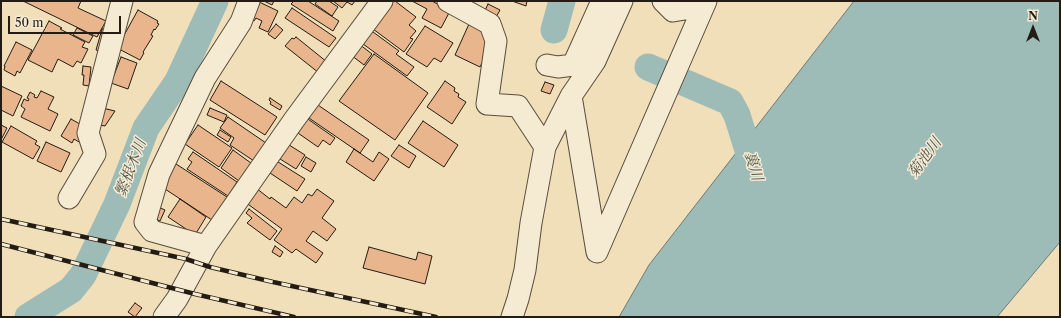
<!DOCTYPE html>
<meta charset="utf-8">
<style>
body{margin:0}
#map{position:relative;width:1061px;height:318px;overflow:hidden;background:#f0dfb9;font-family:"Libre Caslon Text",serif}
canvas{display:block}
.frame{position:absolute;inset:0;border:2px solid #241c12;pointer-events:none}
.north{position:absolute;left:1013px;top:8px;width:40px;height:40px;-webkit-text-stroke:3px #f5ead2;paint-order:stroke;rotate:0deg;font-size:11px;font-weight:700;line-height:16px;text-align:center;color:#241c12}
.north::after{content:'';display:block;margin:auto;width:14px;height:18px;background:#241c12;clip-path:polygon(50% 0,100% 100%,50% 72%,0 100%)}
.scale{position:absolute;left:8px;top:16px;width:113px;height:18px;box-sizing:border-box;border:2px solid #241c12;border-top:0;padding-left:5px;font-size:12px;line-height:14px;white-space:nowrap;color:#241c12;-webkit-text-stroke:3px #f5ead2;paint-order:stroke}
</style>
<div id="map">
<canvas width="1061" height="318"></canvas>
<div class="frame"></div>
<div class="north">N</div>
<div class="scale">50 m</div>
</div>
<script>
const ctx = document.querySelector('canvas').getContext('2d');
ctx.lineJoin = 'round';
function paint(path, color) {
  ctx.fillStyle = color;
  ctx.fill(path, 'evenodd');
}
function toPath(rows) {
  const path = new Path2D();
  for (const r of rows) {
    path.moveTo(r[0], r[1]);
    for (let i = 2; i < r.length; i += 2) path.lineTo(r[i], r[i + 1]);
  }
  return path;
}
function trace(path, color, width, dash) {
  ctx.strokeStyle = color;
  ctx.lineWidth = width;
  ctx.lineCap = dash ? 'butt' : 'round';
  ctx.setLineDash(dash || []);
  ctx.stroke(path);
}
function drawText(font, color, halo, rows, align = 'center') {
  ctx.font = font + ' "Libre Caslon Text","Noto Serif JP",serif';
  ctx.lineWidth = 3;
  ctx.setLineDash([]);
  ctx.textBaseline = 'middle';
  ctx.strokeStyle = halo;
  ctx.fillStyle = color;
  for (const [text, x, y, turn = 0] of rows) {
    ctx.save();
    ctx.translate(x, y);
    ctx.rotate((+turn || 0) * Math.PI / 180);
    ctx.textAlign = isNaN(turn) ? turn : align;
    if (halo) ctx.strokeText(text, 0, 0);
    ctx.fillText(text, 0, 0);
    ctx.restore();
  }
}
const water = toPath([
 [854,1,1060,1,1060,242,997,317,619,317,649,265,854,1]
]);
paint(water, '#9dbbb7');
trace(water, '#6d7b75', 1);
trace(toPath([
 [554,30,562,1],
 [648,67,730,102,737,115,756,176],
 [28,317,71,290,83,275,117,204,146,128,178,81,215,1]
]), '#9dbbb7', 27);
const building = toPath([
 [23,1,81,1,78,8,106,21,97,37,23,1],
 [257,1,278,11,268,32,259,28,262,21,256,18,254,21,249,18,257,1],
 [264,1,274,1,272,5,264,1],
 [294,1,308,1,339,21,333,31,291,4,294,1],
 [317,1,329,1,338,7,332,16,315,4,317,1],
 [333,1,355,1,352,5,347,2,342,8,333,1],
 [390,1,395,1,416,17,409,25,416,31,410,38,413,39,404,52,373,29,390,1],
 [412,1,432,1,450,11,441,28,422,18,427,9,412,1],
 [512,1,527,1,526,6,512,1],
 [488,4,500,10,494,21,483,15,488,4],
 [292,8,336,38,329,47,285,18,292,8],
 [138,10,158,21,157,23,159,24,155,30,154,29,151,35,153,36,143,52,144,53,140,60,117,48,138,10],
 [49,21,62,28,60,29,85,42,82,47,88,49,81,63,77,61,73,67,58,59,52,72,28,60,49,21],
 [276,24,283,30,275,39,268,34,276,24],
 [469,24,486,32,489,49,480,67,455,55,469,24],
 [425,26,453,43,441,62,434,58,427,67,406,54,425,26],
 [77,28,93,36,89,43,73,35,77,28],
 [102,29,112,31,106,53,96,50,102,29],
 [369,29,399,51,396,54,414,67,407,76,359,41,369,29],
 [296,37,327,62,319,73,285,46,292,38,294,39,296,37],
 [16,42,32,50,20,73,17,71,15,76,4,70,5,66,4,66,16,42],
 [359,44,372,54,364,65,351,55,359,44],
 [374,54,428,93,395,140,339,101,374,54],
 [121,57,137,63,128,89,111,83,121,57],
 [83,66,91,67,89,86,83,85,84,75,82,75,83,66],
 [221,81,277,117,265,135,210,100,221,81],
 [445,81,455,88,454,91,459,94,458,97,466,102,452,124,427,107,445,81],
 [545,82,554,85,550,94,541,91,545,82],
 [1,86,22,96,13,116,1,110,1,111,1,86],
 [41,91,54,97,48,109,58,114,50,131,21,117,25,109,21,106,24,99,28,101,29,99,27,98,30,92,35,95,34,97,37,98,41,91],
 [270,98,282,106,280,110,270,104,271,102,269,100,270,98],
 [315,103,369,140,360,153,306,116,315,103],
 [98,107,115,111,105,126,94,124,98,107],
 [210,108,227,115,224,122,207,115,210,108],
 [228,117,266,143,254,161,230,145,234,138,220,128,228,117],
 [305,117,335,138,330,145,323,140,318,147,295,131,305,117],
 [71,119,85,127,85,131,79,142,74,139,72,143,61,136,71,119],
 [423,121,458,145,444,167,408,143,423,121],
 [1,125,7,128,1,140,1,125],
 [198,125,232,148,219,167,185,144,198,125],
 [11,126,37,141,35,144,40,147,33,159,2,142,11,126],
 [220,130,231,137,228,142,217,135,220,130],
 [46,142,70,153,61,172,37,161,46,142],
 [286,143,305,155,296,169,277,157,286,143],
 [399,145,416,156,409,168,391,156,399,145],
 [354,149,373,162,379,152,389,159,374,181,346,162,354,149],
 [233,150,251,163,239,181,221,168,233,150],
 [193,152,237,182,228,196,187,169,192,162,188,159,193,152],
 [306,157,316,163,311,172,301,166,306,157],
 [275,160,305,179,297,191,267,171,275,160],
 [173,162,227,197,212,220,162,187,173,162],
 [256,188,270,199,271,197,286,208,294,197,302,203,308,194,312,196,317,189,334,201,322,218,336,229,327,241,313,231,306,241,323,253,316,263,296,249,292,253,274,240,282,229,245,202,256,188],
 [180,199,206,217,195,235,168,217,180,199],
 [154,205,165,210,160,221,149,216,154,205],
 [249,209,277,231,270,240,247,223,252,218,246,213,249,209],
 [275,246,283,252,280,257,272,252,275,246],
 [369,247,416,260,418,252,432,256,425,284,363,268,369,247],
 [135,303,142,308,135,317,128,312,135,303]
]);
paint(building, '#e8b58d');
trace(building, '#241c12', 1);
const minor = toPath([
 [448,1,490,24,496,41,487,104,518,106,545,147],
 [663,1,673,11,691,8,697,1],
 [547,65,558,67,573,65,602,1],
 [571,96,597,252,706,1],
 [69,198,95,154,88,133,122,1],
 [206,246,152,231,145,222,159,174,205,78,241,22,249,1],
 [164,317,177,299,206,246,294,120,382,1],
 [512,317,518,299,525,270,531,223,545,147,571,96,595,61,622,1]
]);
trace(minor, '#574d3c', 23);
trace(minor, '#f5ead2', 21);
const rail = toPath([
 [1,219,186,259,210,267,273,282,436,317],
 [1,244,195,294,294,317]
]);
trace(rail, '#241c12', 4.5);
trace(rail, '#f5ead2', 3, [9]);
drawText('italic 15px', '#4e544c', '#f5ead2', [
 ["菊池川",925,158,-54],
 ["裏川",753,166,73],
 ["繁根木川",131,168,-69]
]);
</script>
